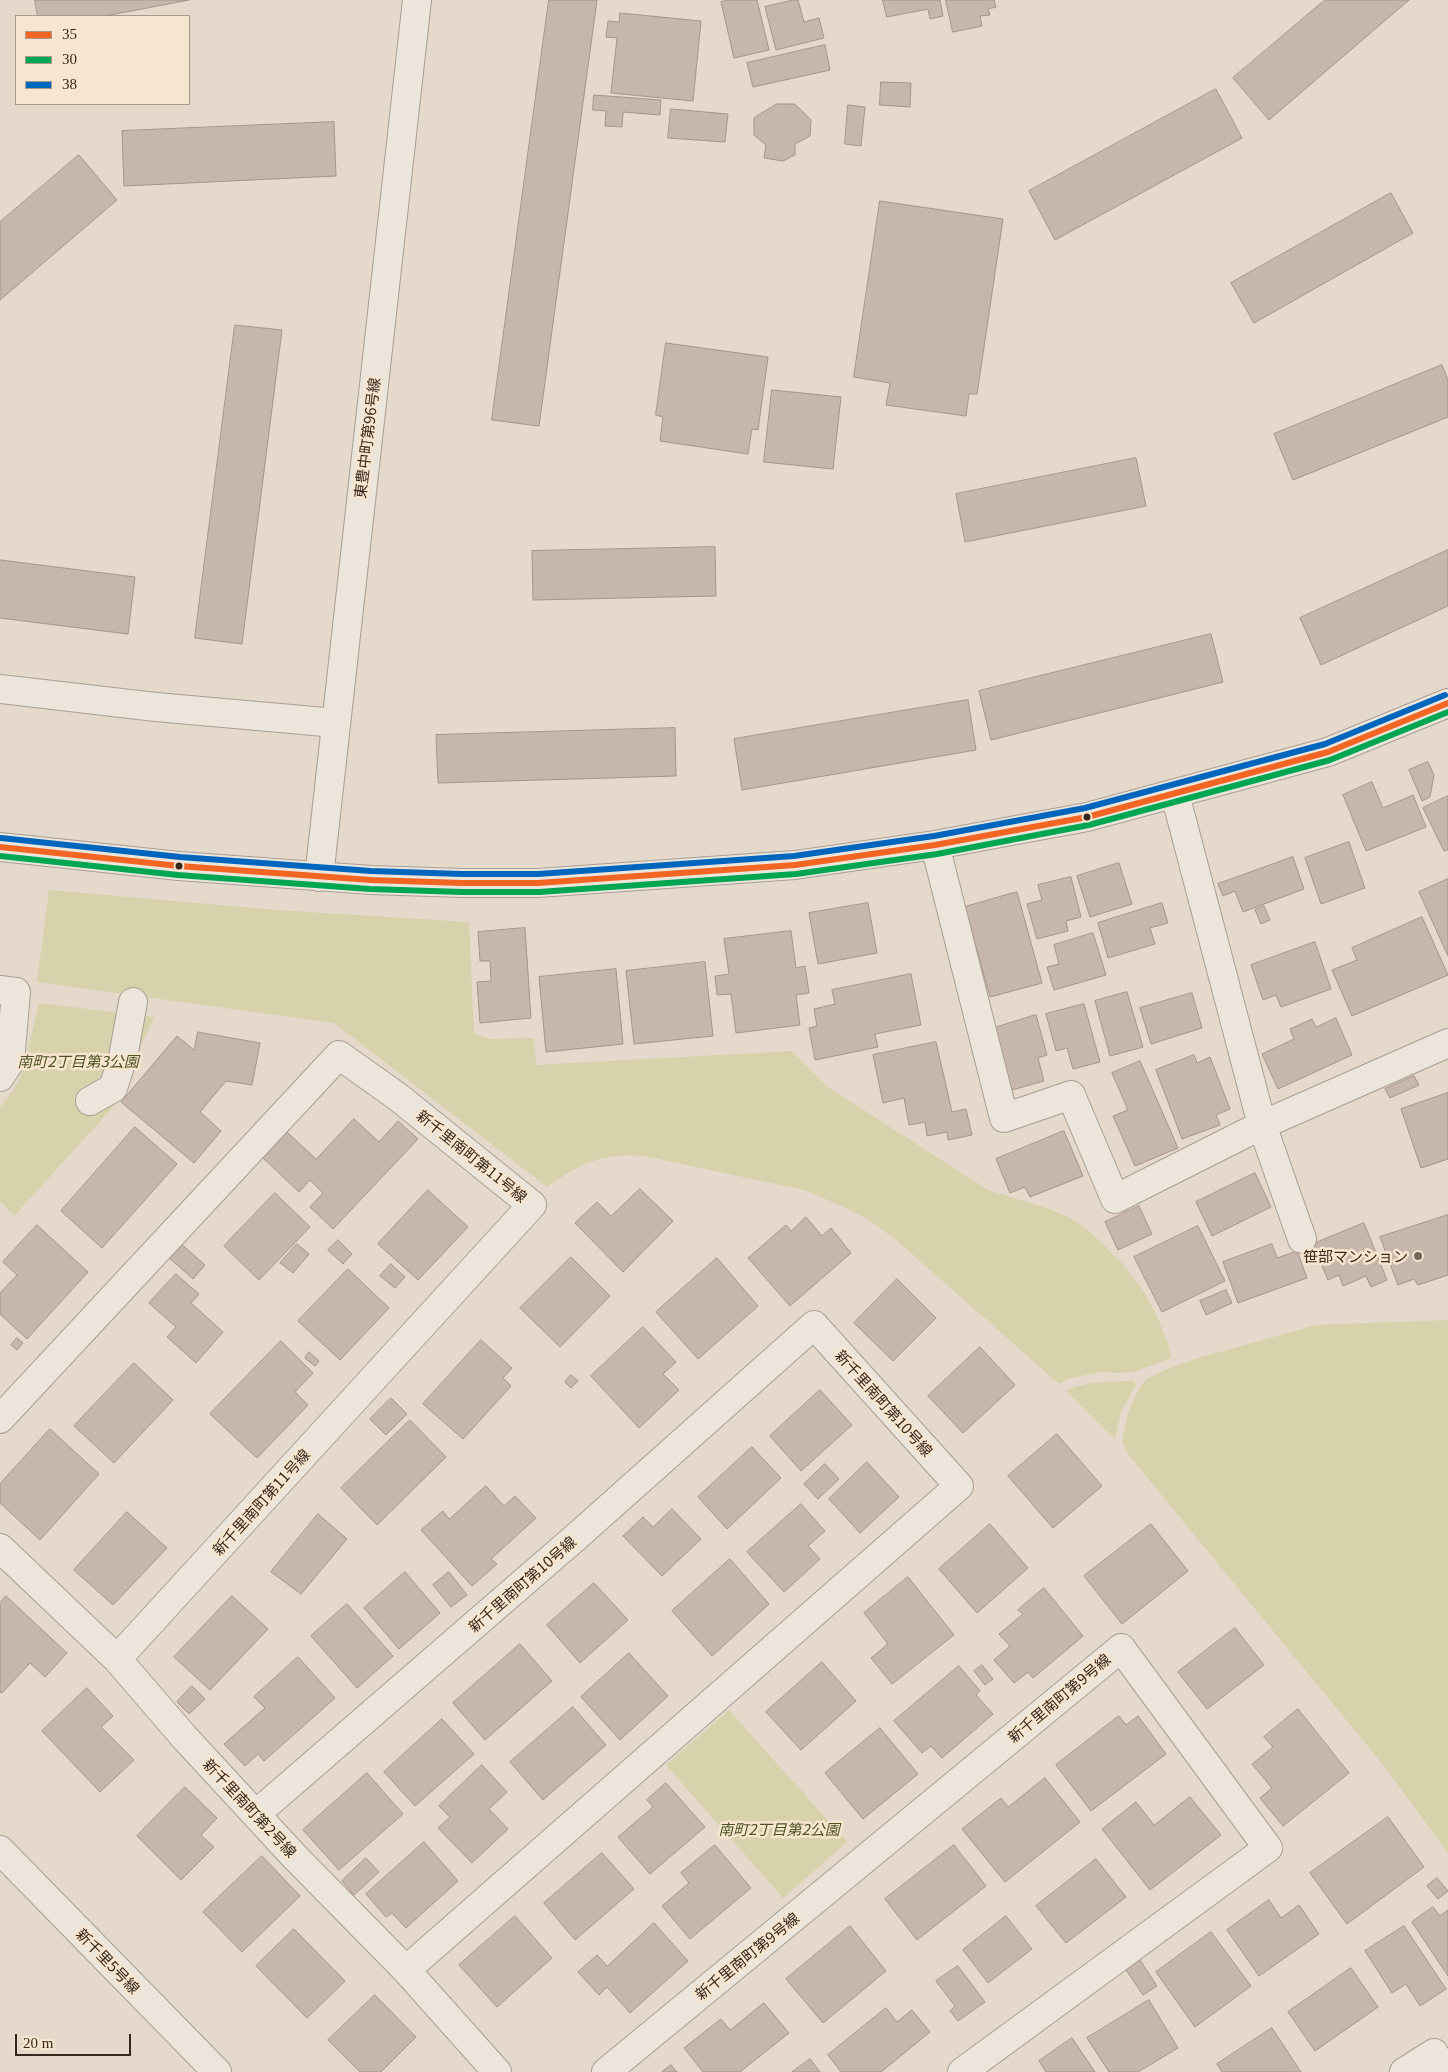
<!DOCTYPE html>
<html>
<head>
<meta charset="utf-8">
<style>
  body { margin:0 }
  #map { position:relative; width:1448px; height:2072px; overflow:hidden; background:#e4d9ca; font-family:Georgia,serif }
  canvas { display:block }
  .legend { position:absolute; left:15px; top:15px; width:175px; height:90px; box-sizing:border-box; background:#f6e6cf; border:1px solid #a99987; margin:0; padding:6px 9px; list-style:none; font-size:15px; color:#36261c }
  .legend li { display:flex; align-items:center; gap:10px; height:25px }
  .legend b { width:25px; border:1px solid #a99987 }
  .scale { position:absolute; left:15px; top:2034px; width:116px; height:22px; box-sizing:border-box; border:2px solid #36261c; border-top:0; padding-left:6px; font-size:15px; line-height:18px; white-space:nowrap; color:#36261c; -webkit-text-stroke:4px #f6e6cf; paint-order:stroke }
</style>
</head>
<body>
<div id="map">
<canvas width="1448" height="2072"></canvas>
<ul class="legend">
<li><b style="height:6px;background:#f26522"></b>35</li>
<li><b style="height:6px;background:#00a651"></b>30</li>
<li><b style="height:6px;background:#0065bd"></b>38</li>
</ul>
<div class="scale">20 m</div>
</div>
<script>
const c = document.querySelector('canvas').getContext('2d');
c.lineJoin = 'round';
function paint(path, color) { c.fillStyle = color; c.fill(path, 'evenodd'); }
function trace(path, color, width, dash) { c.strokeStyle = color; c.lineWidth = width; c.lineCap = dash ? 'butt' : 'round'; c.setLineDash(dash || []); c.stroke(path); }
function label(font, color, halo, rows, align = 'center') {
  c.font = font + ' Georgia,"Noto Sans JP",serif'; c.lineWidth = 5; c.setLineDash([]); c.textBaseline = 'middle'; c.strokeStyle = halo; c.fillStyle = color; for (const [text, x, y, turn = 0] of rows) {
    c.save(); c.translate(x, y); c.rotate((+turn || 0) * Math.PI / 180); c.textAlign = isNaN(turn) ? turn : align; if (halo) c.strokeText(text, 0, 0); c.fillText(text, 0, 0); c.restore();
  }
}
paint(new Path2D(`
  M49,890L277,910L469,922L474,1034L491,1039L534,1038L536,1065L792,1051L828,1087L988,1190L1049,1209L1070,1218L1088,1230L1121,1262L1144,1292L1156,1314L1169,1346L1171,1358L1136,1371L1121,1373L1100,1372L1068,1379L1059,1384L894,1238L867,1219L842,1206L804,1190L644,1156C603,1152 579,1164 547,1187L334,1023L37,982Z
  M39,1003L154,1017L115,1105L14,1216L0,1201V1107L13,1091L22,1074Z
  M1448,1320V1853L1384,1766L1127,1453L1122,1441L1128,1413L1135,1397L1142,1384L1147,1379L1165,1370L1195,1359L1316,1325Z
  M1133,1380L1136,1384L1121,1412L1115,1440L1066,1391C1087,1380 1110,1383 1133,1380Z
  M729,1710L847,1842L783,1898L666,1765Z`), '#d7d2ac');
const building = new Path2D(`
  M35,0H189L105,16H38Z
  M549,0H597L539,426L492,420Z
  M730,0H757L769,50L734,58L721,2Z
  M793,0H798L804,22L819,18L824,38L776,50L765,7Z
  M883,0H940L943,16L930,19L928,9L887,17Z
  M946,0H994L996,7L988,9L990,15L980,16L982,26L953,32Z
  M1325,0H1409L1269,120L1233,78Z
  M620,13L701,21L693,101L611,93L617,38L606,37L608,21L619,22Z
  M825,45L830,70L753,87L747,63Z
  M881,82L911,83L910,107L880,105Z
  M1216,89L1242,138L1055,240L1029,191Z
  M594,95L661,100L660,115L623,112L622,127L605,126L606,111L593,110Z
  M777,104H795L811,120L810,136L795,144V155L783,161L764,158L766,145L754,135V118Z
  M848,105L865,107L861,146L845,144Z
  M671,109L728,114L725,142L668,138Z
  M334,122L336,176L124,186L122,131Z
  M79,155L117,200L0,300V222Z
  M1391,193L1413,233L1254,323L1231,283Z
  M880,201L1003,219L977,394H969L966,416L886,405L890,383L854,377Z
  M235,325L282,330L242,644L195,638Z
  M666,343L768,357L758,430L752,429L748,454L660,441L663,417L656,415Z
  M1442,365L1448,380V417L1293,480L1274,434Z
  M772,390L841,397L833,469L764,462Z
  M1136,458L1146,506L965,542L956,494Z
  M715,547L716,596L533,600L532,551Z
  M1448,550V606L1321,665L1300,618Z
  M0,560L135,577L128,634L0,618Z
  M1211,634L1223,682L991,740L979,691Z
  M968,700L976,750L742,790L734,739Z
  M675,728L676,776L438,783L436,735Z
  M1428,762L1434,775L1430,797L1422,801L1409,770Z
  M1372,782L1383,808L1413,795L1426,827L1366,851L1343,795Z
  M1448,796V850L1444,851L1423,808Z
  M1349,842L1365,888L1321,904L1305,858Z
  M1293,857L1304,889L1243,912L1235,891L1223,896L1218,884Z
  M1119,863L1132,904L1090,917L1077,876Z
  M1071,877L1081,917L1066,921L1068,931L1037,939L1027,904L1042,900L1038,885Z
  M1448,879V956L1419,892Z
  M1017,892L1042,983L990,997L965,907Z
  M868,903L877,953L818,964L809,913Z
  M1162,903L1168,923L1150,928L1155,944L1108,958L1098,923Z
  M1264,906L1270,920L1261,924L1255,910Z
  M1422,917L1448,975L1352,1016L1332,970L1357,960L1352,948Z
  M525,928L531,1018L480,1023L477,982L491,981L490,961H480L478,932Z
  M791,931L796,968L805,966L809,993L796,995L800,1025L736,1033L731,994L717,995L715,976L729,974L724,939Z
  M1093,933L1106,975L1054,990L1047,967L1059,964L1054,945Z
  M1315,942L1331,989L1281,1007L1276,995L1263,1000L1251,965Z
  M705,962L713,1036L634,1044L626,971Z
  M616,969L623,1044L546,1052L539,977Z
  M911,974L921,1025L875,1034L878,1047L815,1060L809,1028L817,1026L814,1009L835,1004L832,990Z
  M1127,992L1143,1047L1110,1056L1095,1001Z
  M1192,993L1202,1028L1151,1044L1140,1008Z
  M1084,1004L1100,1062L1073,1069L1067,1048L1056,1051L1046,1014Z
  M1036,1015L1047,1055L1038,1058L1044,1081L1012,1090L994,1028Z
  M1336,1018L1352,1055L1278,1089L1262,1054L1294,1039L1290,1029L1312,1019L1316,1027Z
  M198,1032L260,1043L252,1085L226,1081L200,1112L221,1131L194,1163L121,1102L177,1036L194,1050Z
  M936,1042L952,1112L966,1109L972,1135L948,1140L947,1132L927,1136L925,1122L909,1125L904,1098L883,1103L873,1055Z
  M1194,1055L1197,1063L1210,1057L1230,1109L1216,1115L1220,1125L1182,1139L1156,1070Z
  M1140,1061L1178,1148L1135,1166L1113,1116L1128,1110L1112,1073Z
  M1414,1076L1419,1085L1390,1098L1385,1089Z
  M1448,1093V1159L1421,1168L1401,1109Z
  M354,1119L379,1142L398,1121L418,1139L333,1229L310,1207L323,1193L310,1180L299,1192L263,1158L287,1132L316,1159Z
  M135,1127L177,1164L102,1248L61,1211Z
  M1064,1131L1083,1176L1030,1197L1025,1187L1010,1193L996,1159Z
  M1255,1173L1271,1207L1212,1236L1196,1202Z
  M640,1189L673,1221L623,1272L575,1223L597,1202L611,1216Z
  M428,1190L468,1227L418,1280L378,1244Z
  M275,1193L310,1227L259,1280L224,1246Z
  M1139,1206L1152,1234L1118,1250L1105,1222Z
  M1448,1215V1275L1418,1285L1414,1279L1398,1285L1380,1237Z
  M806,1217L822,1236L831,1228L851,1253L790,1306L748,1258L786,1225L791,1231Z
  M1364,1223L1387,1280L1371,1287L1366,1276L1343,1286L1339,1275L1328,1280L1313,1244Z
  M37,1225L88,1272L27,1339L0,1314V1293L17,1275L3,1262Z
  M1198,1226L1225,1281L1162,1312L1134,1257Z
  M338,1240L352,1254L343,1264L328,1250Z
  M180,1243L205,1265L193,1279L168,1257Z
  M297,1244L309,1254L293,1273L280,1263Z
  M1272,1244L1277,1258L1297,1251L1307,1278L1238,1303L1223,1262Z
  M571,1257L610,1296L560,1347L520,1308Z
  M717,1258L758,1306L698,1359L656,1312Z
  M391,1264L405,1277L395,1288L380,1276Z
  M348,1269L389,1308L340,1360L298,1321Z
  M176,1274L199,1294L191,1303L223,1332L196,1363L167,1337L176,1327L149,1303Z
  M897,1279L936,1318L893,1361L854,1323Z
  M1226,1290L1232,1303L1206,1315L1200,1301Z
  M643,1327L676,1362L663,1374L679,1390L639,1428L591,1376Z
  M17,1338L23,1343L17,1350L11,1345Z
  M481,1340L512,1368L503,1378L511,1386L463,1439L423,1404Z
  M281,1341L313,1373L295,1392L308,1405L257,1458L210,1414Z
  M980,1347L1015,1385L963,1433L928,1396Z
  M309,1352L319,1361L315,1366L305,1358Z
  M134,1363L173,1400L114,1463L74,1426Z
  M571,1375L578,1381L571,1388L565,1382Z
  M820,1390L852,1425L801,1471L770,1436Z
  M391,1398L407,1414L386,1435L370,1419Z
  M410,1420L446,1457L377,1525L341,1488Z
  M50,1429L99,1474L40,1540L0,1503V1484Z
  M1057,1434L1102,1486L1053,1528L1008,1476Z
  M752,1447L781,1478L727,1529L698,1497Z
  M867,1462L899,1497L860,1533L829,1499Z
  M825,1464L839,1479L818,1499L804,1484Z
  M486,1486L504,1506L515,1496L536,1518L491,1559L497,1564L472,1586L421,1530L443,1511L449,1519Z
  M801,1504L825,1531L808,1546L820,1559L784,1592L747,1552Z
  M672,1509L701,1539L662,1576L623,1536L643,1517L653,1527Z
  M127,1512L167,1548L113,1605L74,1570Z
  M318,1514L347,1539L301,1594L271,1572Z
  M990,1524L1028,1568L977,1613L939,1569Z
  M1151,1524L1188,1571L1122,1624L1084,1576Z
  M730,1559L769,1604L712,1656L672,1611Z
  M405,1572L440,1613L399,1649L364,1608Z
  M449,1572L467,1595L451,1607L433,1585Z
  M908,1577L954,1635L892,1684L871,1658L888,1644L864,1613Z
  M594,1583L628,1620L580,1663L547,1625Z
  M1044,1588L1083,1636L1033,1678L1028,1672L1014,1683L994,1660L1010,1646L999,1634L1023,1614L1018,1610Z
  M6,1596L67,1653L45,1677L30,1663L2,1693L0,1692V1603Z
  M232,1596L268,1629L210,1690L174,1657Z
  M347,1604L393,1656L357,1688L311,1636Z
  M1235,1628L1264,1665L1207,1709L1178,1672Z
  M520,1644L552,1681L485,1740L453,1703Z
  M629,1653L668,1696L620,1740L581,1697Z
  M298,1657L335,1698L264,1761L258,1754L245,1766L224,1744L265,1708L254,1697Z
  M822,1662L856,1701L801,1750L766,1712Z
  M982,1665L993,1679L985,1685L974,1671Z
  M959,1666L980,1691L976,1695L993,1714L942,1758L931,1746L922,1753L894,1721Z
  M192,1686L205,1699L189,1714L177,1702Z
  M87,1688L113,1716L101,1727L134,1760L100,1792L42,1731Z
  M573,1707L606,1745L543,1800L510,1762Z
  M1298,1709L1349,1773L1283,1826L1260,1798L1272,1788L1252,1764L1273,1747L1264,1737Z
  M1119,1716L1126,1725L1138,1716L1166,1754L1091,1811L1056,1765Z
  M442,1719L474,1754L415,1806L384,1772Z
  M880,1728L918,1774L863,1819L825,1773Z
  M482,1765L507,1792L489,1809L508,1829L472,1863L438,1828L450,1817L439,1806Z
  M367,1773L403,1814L339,1870L303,1830Z
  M1045,1778L1080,1822L1005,1882L962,1829L1001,1798L1008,1807Z
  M666,1783L705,1827L650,1874L618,1837L653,1807L647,1800Z
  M185,1787L217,1818L201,1835L214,1847L181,1880L137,1836Z
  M1190,1797L1221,1835L1150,1890L1102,1829L1136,1802L1154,1825Z
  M1388,1817L1424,1867L1347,1924L1310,1873Z
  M424,1842L458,1881L406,1928L392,1913L386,1917L366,1894Z
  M715,1845L751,1888L690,1939L662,1906L689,1883L681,1873Z
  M954,1845L986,1886L917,1940L885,1899Z
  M602,1853L634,1889L575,1940L544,1903Z
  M262,1856L300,1896L242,1952L203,1912Z
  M366,1858L379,1872L354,1895L342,1881Z
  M1096,1859L1126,1897L1066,1943L1036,1906Z
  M1437,1878L1448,1891L1438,1899L1427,1886Z
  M1269,1900L1281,1918L1299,1905L1319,1934L1259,1976L1227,1930Z
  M1433,1907L1440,1916L1448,1910V1976L1412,1922Z
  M515,1916L552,1958L497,2007L459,1965Z
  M1006,1916L1032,1949L988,1983L963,1950Z
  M654,1923L688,1961L630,2013L607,1987L599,1995L578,1972L597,1955L607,1966Z
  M850,1926L886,1971L823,2023L786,1979Z
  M1404,1926L1446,1989L1420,2006L1406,1984L1392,1993L1365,1951Z
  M294,1929L345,1981L307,2018L256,1966Z
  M1211,1932L1251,1986L1195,2027L1156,1972Z
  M1138,1957L1157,1986L1143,1995L1124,1967Z
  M958,1966L985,2002L958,2021L950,2011L955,2006L936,1981Z
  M1351,1968L1378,2007L1315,2051L1288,2012Z
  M375,1995L416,2037L381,2072H360L328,2040Z
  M1149,2000L1178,2048L1138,2072H1109L1087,2038Z
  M764,2003L789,2033L740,2072H703L684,2048L721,2019L730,2030Z
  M886,2008L897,2022L912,2010L930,2032L881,2072H841L828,2055Z
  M1272,2028L1301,2072H1222L1217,2064Z
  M1072,2038L1095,2072H1046L1039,2061Z
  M810,2059L820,2072H792Z
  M671,2065L677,2072H662Z`);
paint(building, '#c7b6ab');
trace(building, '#a4948a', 1);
const minor = new Path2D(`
  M0,689L156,707L336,723
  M1175,794L1262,1125L1302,1239
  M935,845L1004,1118L1071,1095L1115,1199L1262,1125L1448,1043
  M0,990L16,992L10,1062L0,1077
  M90,1101L113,1088L123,1057L133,1002
  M0,1419L339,1055L398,1097L532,1205L117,1659
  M0,1548L117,1659L185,1738L294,1856L406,1970L497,2072
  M256,1814L576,1537L814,1325L959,1486L406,1970
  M606,2072L1121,1648L1268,1848L962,2072
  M1404,2072L1434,2053L1445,2072`);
const tertiary = new Path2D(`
  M0,847L179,866L371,880L462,883H538L795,865L935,845L1087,817L1328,752L1448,703
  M319,877L417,0
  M0,1850L217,2072`);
trace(minor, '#a89e94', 30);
trace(tertiary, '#a89e94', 30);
trace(minor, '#ebe5dc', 28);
trace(tertiary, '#ebe5dc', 28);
trace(new Path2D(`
  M0,847L179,866L371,880L462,883H538L795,865L935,845L1087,817L1328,752L1448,703`), '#f26522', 6);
trace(new Path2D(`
  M0,856L178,875L370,889L462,892H539L796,874L937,854L1089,825L1330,760L1448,712`), '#00a651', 6);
trace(new Path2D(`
  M1,838L180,857L371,871L462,874H538L794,856L934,836L1085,808L1325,744L1445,695`), '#0065bd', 6);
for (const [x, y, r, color] of [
  [1087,817,4.5,"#36261c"],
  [179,866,4.5,"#36261c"],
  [1418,1256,5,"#736559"]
]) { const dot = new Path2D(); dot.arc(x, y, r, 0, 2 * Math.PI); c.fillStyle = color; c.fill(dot); trace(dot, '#f6e6cf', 2); }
label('15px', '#36261c', '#f6e6cf', [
  ["東豊中町第96号線",367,438,-83],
  ["新千里南町第11号線",472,1156,39],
  ["新千里南町第10号線",884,1403,48],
  ["新千里南町第11号線",261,1502,-48],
  ["新千里南町第10号線",522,1584,-41],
  ["新千里南町第9号線",1059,1698,-40],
  ["新千里南町第2号線",250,1808,47],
  ["新千里南町第9号線",747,1956,-39],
  ["新千里5号線",108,1961,46]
]);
label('italic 15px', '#4c5322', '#f6e6cf', [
  ["南町2丁目第3公園",78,1061],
  ["南町2丁目第2公園",779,1829]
]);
label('15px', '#36261c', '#f6e6cf', [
  ["笹部マンション",1408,1256]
], 'right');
</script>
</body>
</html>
